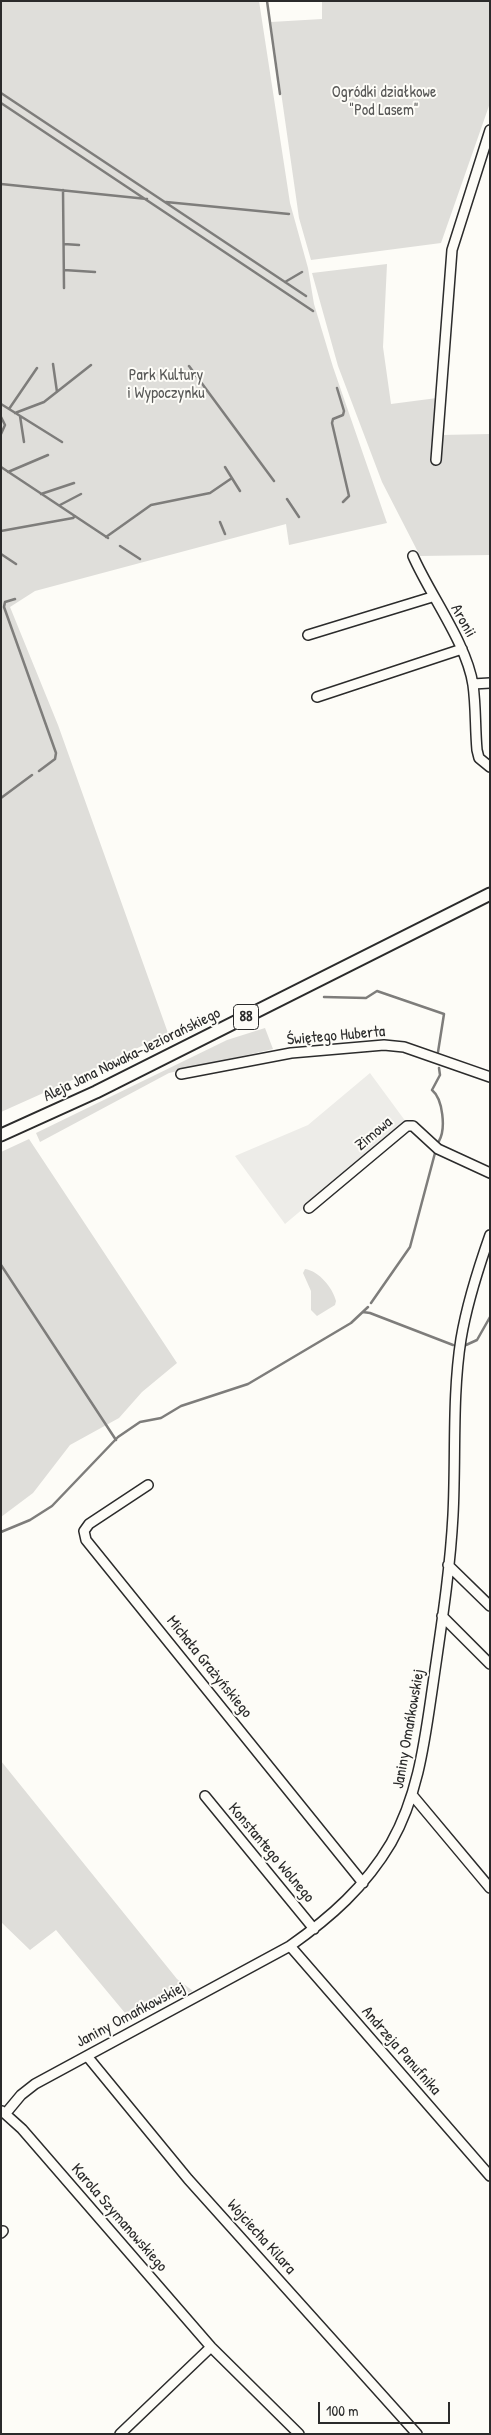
<!DOCTYPE html>
<html>
<head>
<meta charset="utf-8">
<style>
  body { margin:0 }
  #map { position:relative; width:491px; height:2435px; overflow:hidden; background:#fdfcf7; font-family:"Patrick Hand",sans-serif }
  canvas { display:block }
  .frame { position:absolute; inset:0; border:2px solid #2b2b2b; pointer-events:none }
  .scale { position:absolute; left:318px; top:2402px; width:132px; height:22px; box-sizing:border-box; border:2px solid #2b2b2b; border-top:0; padding-left:6px; font-size:15px; line-height:18px; white-space:nowrap; color:#2b2b2b; -webkit-text-stroke:4px #fdfcf7; paint-order:stroke }
</style>
</head>
<body>
<div id="map">
<canvas width="491" height="2435"></canvas>
<div class="frame"></div>
<div class="scale">100 m</div>
</div>
<script>
const c = document.querySelector('canvas').getContext('2d');
c.lineJoin = 'round';
function paint(path, color) { c.fillStyle = color; c.fill(path, 'evenodd'); }
function trace(path, color, width, dash) { c.strokeStyle = color; c.lineWidth = width; c.lineCap = dash ? 'butt' : 'round'; c.setLineDash(dash || []); c.stroke(path); }
function label(font, color, halo, rows, align = 'center') {
  c.font = font + ' "Patrick Hand",sans-serif'; c.lineWidth = 4; c.setLineDash([]); c.textBaseline = 'middle'; c.strokeStyle = halo; c.fillStyle = color; for (const [text, x, y, turn = 0] of rows) {
    c.save(); c.translate(x, y); c.rotate((+turn || 0) * Math.PI / 180); c.textAlign = isNaN(turn) ? turn : align; if (halo) c.strokeText(text, 0, 0); c.fillText(text, 0, 0); c.restore();
  }
}
paint(new Path2D(`
  M370,1073L406,1122L285,1224L235,1156L308,1125Z`), '#edece8');
paint(new Path2D(`
  M1,1H259L290,203L308,268L314,304L333,367L387,523L289,545L286,524L35,591L10,607L58,725L168,1033L79,1077L1,1112Z
  M322,1H490V103L441,243L311,260L299,218L271,22L322,19Z
  M387,264L383,347L391,404L437,398L441,435L490,434V555L420,556L382,482L338,366L312,273Z
  M265,1028L273,1049L169,1073L40,1142L36,1133L227,1040Z
  M29,1139L177,1363L142,1392L119,1418L70,1445L33,1493L1,1517V1152Z
  M305,1269C319,1271 333,1288 336,1301L335,1305L317,1316L311,1310V1291L303,1273Z
  M1,1761L177,1979L193,1991L125,2013L56,1930L30,1950L1,1922Z`), '#dfdeda');
trace(new Path2D(`
  M267,1L280,94
  M1,93L306,296
  M1,103L313,311
  M1,184L147,199
  M63,190L64,288
  M166,202L289,214
  M64,244L79,245
  M64,270L95,272
  M285,282L302,272
  M53,364L57,392
  M189,366L274,481
  M337,388L344,411L343,415L333,419L332,423L349,496L343,502
  M1,404L62,442
  M9,409L37,368
  M15,413L44,402L91,365
  M20,416L24,442
  M1,417L5,425L1,434
  M1,467L108,538
  M225,467L240,491
  M8,472L48,455
  M41,494L74,483
  M287,499L299,517
  M60,505L81,494
  M220,522L225,534
  M1,531L73,518L75,516
  M106,537L151,505L210,493L232,478
  M120,546L140,559
  M1,554L16,564
  M15,599L5,602L4,607L56,753L55,759L39,771
  M1,798L32,775
  M324,997L366,998L377,991L444,1014L438,1052
  M439,1068L440,1075L432,1090C443,1099 446,1129 439,1141
  M1,1265L116,1440
  M371,1303L410,1247L435,1153
  M363,1312L370,1313L453,1345
  M466,1345L477,1340L490,1317
  M1,1532L30,1520L52,1506L118,1437L140,1422L161,1418L181,1406L248,1384L351,1323L368,1307`), '#7e7d7b', 2.5);
const minor = new Path2D(`
  M436,460L452,250L490,130
  M413,556C430,595 467,644 473,685C476,706 475,728 477,750L479,758L490,767
  M308,635L432,597
  M473,684L490,683
  M317,697L462,649
  M181,1074L291,1053L384,1045L404,1047L490,1077
  M309,1208L407,1126H413L438,1149L490,1173
  M148,1485L89,1524L84,1531L86,1540L363,1883
  M448,1565L490,1606
  M442,1616L490,1664
  M205,1796L314,1929
  M413,1796L490,1888
  M290,1946L490,2176
  M87,2056L188,2179L417,2434
  M2,2111L22,2129L211,2347L299,2434
  M6,2113L21,2095L35,2084L290,1946C331,1917 365,1887 391,1843C419,1794 425,1738 433,1684C441,1628 450,1572 453,1515C456,1457 452,1396 461,1339C467,1303 478,1269 490,1235
  M1,2233L3,2231
  M120,2434L211,2347`);
const major = new Path2D(`
  M1,1135L96,1092L490,894`);
trace(minor, '#2b2b2b', 12);
trace(major, '#2b2b2b', 15);
trace(minor, '#fdfcf7', 9);
trace(major, '#fdfcf7', 11);
for (const [x, y, w] of [
  [246,1017,25]
]) { const box = new Path2D(); box.roundRect(x - w / 2, y - 12.5, w, 25, 4); c.fillStyle = '#fdfcf7'; c.fill(box); trace(box, '#2b2b2b', 1); }
label('bold 15px', '#2b2b2b', null, [
  ["88",246,1017]
]);
label('16px', '#585857', '#fdfcf7', [
  ["Ogródki działkowe",384,93],
  ["\"Pod Lasem\"",384,111],
  ["Park Kultury",166,376],
  ["i Wypoczynku",166,394]
]);
label('16px', '#2b2b2b', '#fdfcf7', [
  ["Aronii",463,621,61],
  ["Świętego Huberta",336,1036,-5],
  ["Aleja Jana Nowaka-Jeziorańskiego",132,1055,-26],
  ["Zimowa",374,1134,-40],
  ["Michała Grażyńskiego",209,1667,51],
  ["Janiny Omańkowskiej",409,1729,-80],
  ["Konstantego Wolnego",271,1853,50],
  ["Janiny Omańkowskiej",131,2015,-28],
  ["Andrzeja Panufnika",401,2051,49],
  ["Karola Szymanowskiego",119,2218,49],
  ["Wojciecha Kilara",261,2237,48]
]);
</script>
</body>
</html>
